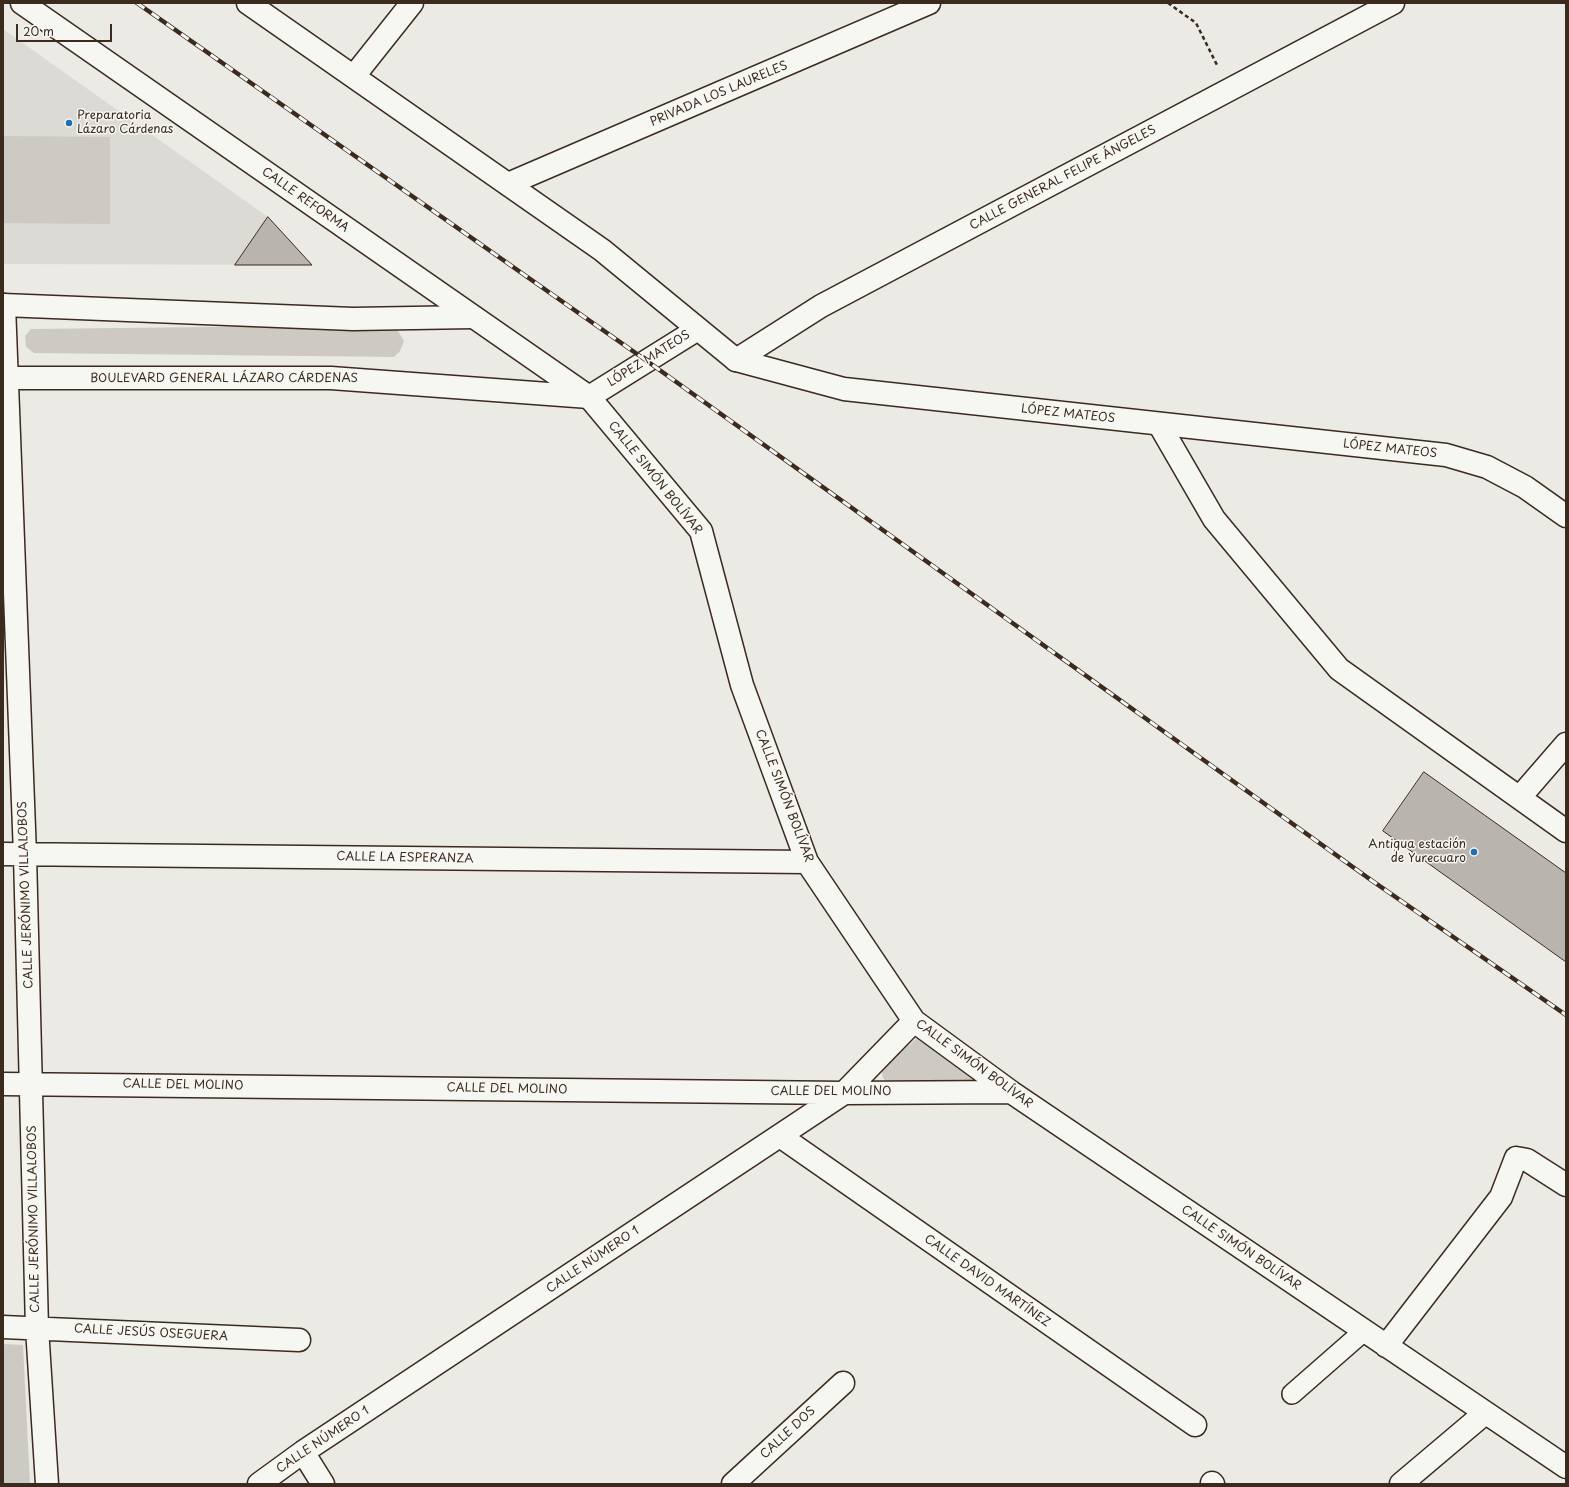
<!DOCTYPE html>
<html>
<head>
<meta charset="utf-8">
<style>
  body { margin:0 }
  #map { position:relative; width:1569px; height:1487px; overflow:hidden; background:#ebeae5; font-family:"Playpen Sans",sans-serif }
  canvas { display:block }
  .frame { position:absolute; inset:0; border:4px solid #3b2a1e; pointer-events:none }
  .scale { position:absolute; left:16px; top:24px; width:96px; height:18px; box-sizing:border-box; border:2px solid #3b2a1e; border-top:0; padding-left:5px; font-size:12px; line-height:14px; white-space:nowrap; color:#3b2a1e; -webkit-text-stroke:3px #f6f6f2; paint-order:stroke }
</style>
</head>
<body>
<div id="map">
<canvas width="1569" height="1487"></canvas>
<div class="frame"></div>
<div class="scale">20 m</div>
</div>
<script>
const c = document.querySelector('canvas').getContext('2d');
c.lineJoin = 'round';
function paint(path, color) { c.fillStyle = color; c.fill(path, 'evenodd'); }
function trace(path, color, width, dash) { c.strokeStyle = color; c.lineWidth = width; c.lineCap = dash ? 'butt' : 'round'; c.setLineDash(dash || []); c.stroke(path); }
function label(font, color, halo, rows, align = 'center') {
  c.font = font + ' "Playpen Sans",sans-serif'; c.lineWidth = 3; c.setLineDash([]); c.textBaseline = 'middle'; c.strokeStyle = halo; c.fillStyle = color; for (const [text, x, y, turn = 0] of rows) {
    c.save(); c.translate(x, y); c.rotate((+turn || 0) * Math.PI / 180); c.textAlign = isNaN(turn) ? turn : align; if (halo) c.strokeText(text, 0, 0); c.fillText(text, 0, 0); c.restore();
  }
}
paint(new Path2D(`
  M3,29L268,217L312,265L3,264Z`), '#dcdad4');
paint(new Path2D(`
  M3,136L110,137V224L3,223Z
  M387,325L398,331L404,341L400,351L394,357L34,353L26,347L25,336L31,329Z
  M920,1037L974,1078L970,1082H888C882,1079 881,1075 883,1068L916,1039Z
  M3,1344L23,1345L30,1484H3Z`), '#cdcac4');
const building = new Path2D(`
  M268,217L312,265H235Z
  M1424,772L1566,873V962L1383,831Z`);
paint(building, '#bab4ae');
trace(building, '#3b2a1e', 1);
const service = new Path2D(`
  M1292,1394L1364,1331`);
const minor = new Path2D(`
  M22,3L589,397L701,531L742,685L807,862L914,1021L1011,1092L1566,1467
  M354,76L412,3
  M508,184L929,3
  M4,305L25,855L37,1328L47,1484
  M736,360L821,306L1393,3
  M1159,424L1214,519L1339,669L1566,831
  M1520,797L1566,744
  M3,854L807,862
  M3,1084L844,1093L1011,1092
  M780,1136L1195,1425
  M3,1327L299,1340
  M1386,1346L1501,1197L1516,1158L1527,1160L1566,1185
  M303,1452L323,1484
  M1212,1483L1213,1484
  M259,1484L303,1452L844,1093L914,1021
  M733,1484L843,1383
  M1401,1484L1485,1413`);
const tertiary = new Path2D(`
  M248,3L602,250L736,360L844,389L1446,455L1487,467L1525,487L1566,516
  M3,305L353,319L473,317
  M3,378H331L589,397L698,329`);
trace(service, '#3b2a1e', 22);
trace(minor, '#3b2a1e', 25);
trace(tertiary, '#3b2a1e', 25);
trace(new Path2D(`
  M1168,3L1196,23L1217,65`), '#3b2a1e', 2.5, [4, 3]);
trace(service, '#f6f6f2', 19);
trace(minor, '#f6f6f2', 22);
trace(tertiary, '#f6f6f2', 22);
const rail = new Path2D(`
  M137,3L647,361L1371,880L1566,1015`);
trace(rail, '#3b2a1e', 4.5);
trace(rail, '#f6f6f2', 3, [9]);
for (const [x, y, r, color] of [
  [69,123,4,"#1f6fb2"],
  [1474,852,4,"#1f6fb2"]
]) { const dot = new Path2D(); dot.arc(x, y, r, 0, 2 * Math.PI); c.fillStyle = color; c.fill(dot); trace(dot, '#f6f6f2', 1.5); }
label('12px', '#3b2a1e', '#f6f6f2', [
  ["PRIVADA LOS LAURELES",719,94,-23],
  ["CALLE GENERAL FELIPE ÁNGELES",1063,178,-28],
  ["CALLE REFORMA",305,200,35],
  ["LÓPEZ MATEOS",649,359,-32],
  ["BOULEVARD GENERAL LÁZARO CÁRDENAS",224,379],
  ["LÓPEZ MATEOS",1068,414,6],
  ["LÓPEZ MATEOS",1390,449,6],
  ["CALLE SIMÓN BOLÍVAR",655,478,51],
  ["CALLE SIMÓN BOLÍVAR",784,796,69],
  ["CALLE LA ESPERANZA",405,858,1],
  ["CALLE JERÓNIMO VILLALOBOS",26,895,-92],
  ["CALLE SIMÓN BOLÍVAR",974,1064,36],
  ["CALLE DEL MOLINO",183,1085,1],
  ["CALLE DEL MOLINO",507,1089,1],
  ["CALLE DEL MOLINO",831,1092],
  ["CALLE JERÓNIMO VILLALOBOS",34,1219,-91],
  ["CALLE SIMÓN BOLÍVAR",1241,1248,34],
  ["CALLE NÚMERO 1",593,1260,-34],
  ["CALLE DAVID MARTÍNEZ",987,1281,35],
  ["CALLE JESÚS OSEGUERA",151,1333,3],
  ["CALLE DOS",788,1433,-43],
  ["CALLE NÚMERO 1",323,1440,-34]
]);
label('12px', '#3b2a1e', '#f6f6f2', [
  ["Preparatoria",77,116],
  ["Lázaro Cárdenas",77,130],
  ["Antigua estación",1466,845,"right"],
  ["de Yurecuaro",1466,859,"right"]
], 'left');
</script>
</body>
</html>
